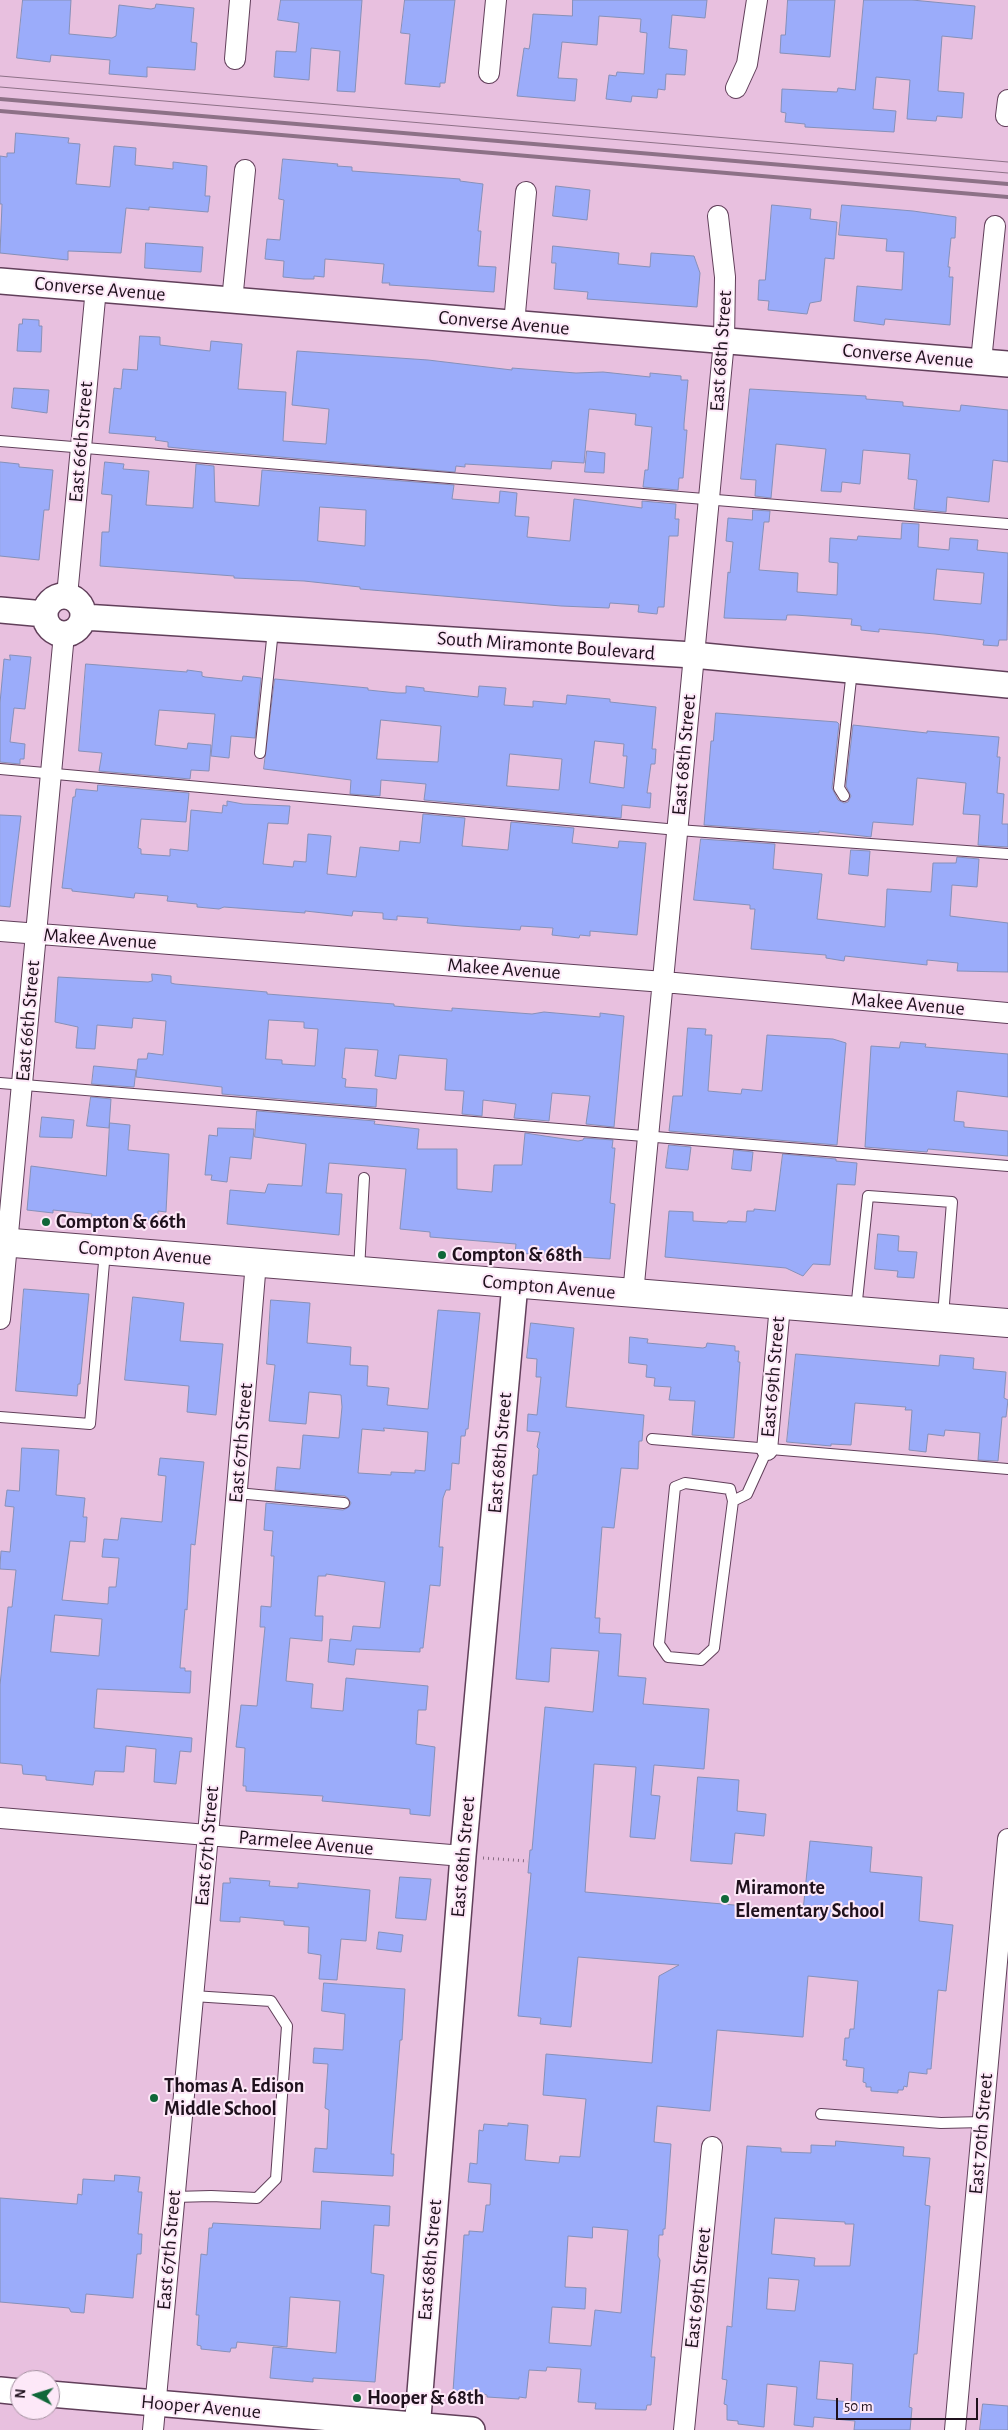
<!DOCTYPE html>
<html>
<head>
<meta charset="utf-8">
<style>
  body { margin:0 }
  #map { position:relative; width:1008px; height:2430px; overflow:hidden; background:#e8c0df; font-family:"Alegreya Sans",sans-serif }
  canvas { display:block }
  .north { position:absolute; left:10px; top:2370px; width:50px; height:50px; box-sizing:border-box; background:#fde8f8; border:1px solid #a492a0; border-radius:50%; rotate:275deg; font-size:14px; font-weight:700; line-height:20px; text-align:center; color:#1f111d }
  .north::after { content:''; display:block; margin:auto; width:18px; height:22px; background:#106739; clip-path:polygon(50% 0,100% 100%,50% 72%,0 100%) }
  .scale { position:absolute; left:836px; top:2398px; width:142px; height:22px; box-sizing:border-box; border:2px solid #1f111d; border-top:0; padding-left:6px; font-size:15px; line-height:18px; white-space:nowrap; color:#1f111d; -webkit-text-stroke:4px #fde8f8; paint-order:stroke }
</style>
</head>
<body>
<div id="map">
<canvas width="1008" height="2430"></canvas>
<div class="north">N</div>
<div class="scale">50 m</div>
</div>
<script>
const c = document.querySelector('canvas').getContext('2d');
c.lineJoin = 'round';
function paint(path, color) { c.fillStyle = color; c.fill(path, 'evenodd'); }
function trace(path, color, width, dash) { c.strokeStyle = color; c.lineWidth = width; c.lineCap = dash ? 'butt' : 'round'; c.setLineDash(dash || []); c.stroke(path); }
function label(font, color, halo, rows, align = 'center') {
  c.font = font + ' "Alegreya Sans",sans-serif'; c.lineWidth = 4; c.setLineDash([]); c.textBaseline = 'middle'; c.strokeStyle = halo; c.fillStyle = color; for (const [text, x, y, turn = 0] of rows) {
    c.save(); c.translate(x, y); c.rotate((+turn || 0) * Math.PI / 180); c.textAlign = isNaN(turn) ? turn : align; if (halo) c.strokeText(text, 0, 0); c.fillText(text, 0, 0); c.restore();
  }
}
const building = new Path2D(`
  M23,0H71L69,34L112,38L116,36L119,5L151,9L155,8L156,4L194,8L191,42L197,43L195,70L147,67V77L109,74L110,60L51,55L50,62L17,58Z
  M281,0H362L355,92L337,91L340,51L311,48L309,80L274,77L276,51L296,52L299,23L278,20Z
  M405,0H455L445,83H440V87L405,84L410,34L401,33Z
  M573,0H707L705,18L672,15L669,48L687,50L685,75L666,74L665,90L658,89L657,98L632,96L631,102L606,99L609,75L616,76L617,72L644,74L647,33L640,32L641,19L599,16L597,45L562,42L558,78L577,79L575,101L517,96L524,48L529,49L530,44L533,14L572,16Z
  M788,0H835L830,57L780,53L781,35H785Z
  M864,0H912L975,6L972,39L942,36L938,91L964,93L962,118L937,116L936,121L907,119L910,80L876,77L873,109L896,111L894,132L805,127V124L785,122L786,113L781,112L782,89L837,92L838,88L855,90Z
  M16,133L69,138L68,143L80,144L76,184L110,187L114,146L136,148L135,165L173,169V162L207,166L205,196H210L208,212L149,207V210L126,208L121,253L68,251V260L0,253L2,204H0V156L7,157V153H14Z
  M283,159L338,164L337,166L352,167V171L460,179V181L483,184L478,231H481L478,266L496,267L494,292L389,285L390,283H382L384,264L325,259L324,277L314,276V279H304L283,277L284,261L265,259L267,239L280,240L284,200L279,199Z
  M556,186L590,190L587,220L553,216Z
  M772,205L811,209L810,219L837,222L834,259L825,258L821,301L810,303L807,314L768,310L769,301L758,300L759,280H765Z
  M842,205L913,211L956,217L955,238H951L948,267H950L949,277H953L950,325L885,319L884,325L854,321L857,286L902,290L904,252L886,251L887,239L839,235Z
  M146,243L203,247L201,272L145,268Z
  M553,246L619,253L618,264L650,267L651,253L694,256L700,273L697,307L587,299L588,292L554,289L556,263H552Z
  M23,319L39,320V326H42L41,352L17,351L19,324H22Z
  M140,336L160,337V345L210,351L211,341L242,344L238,389L286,392L283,441L326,444L329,409L292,405L297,351L428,360L512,370V368L576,373L603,372L650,377V373L681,376V380H688L684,424V430H687L683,478H679L678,490L643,487L645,470H648L652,427L635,425L636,414L589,409L584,463L552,461L551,469L465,464V467L456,466L455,472L198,450L168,447V442L155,440L156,437L109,433L114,388L121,389L123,369L137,370Z
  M14,388L49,390L47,413L12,408Z
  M750,389L866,396V399L903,402V406L958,411H960L961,405L1008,410V462L993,460L989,502L947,497L946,512L914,509L917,480L908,479L910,454L863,450L860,484L842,482L841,492L821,491L826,449L776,444L771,498L755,496L756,480L741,479Z
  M587,451L605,453L604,473L585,472Z
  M0,462L19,464V467L53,470L49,510H44L39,560L0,556Z
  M105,462L124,464L123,469L149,471L146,505L193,508L196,464L214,466L215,502L259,506L262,470L454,485L452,499L499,503L500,491L517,493L515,516L529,517L527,537L570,541L574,499L642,508V501L676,504L675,519H679L678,536H669L664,607H658L657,614L638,612L639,605L610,603L609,608L561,606L360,589V587L304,581L234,578V576L100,566L102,532H109L112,495L102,494ZM320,507L366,510L365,546L318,541Z
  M753,510L770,511L769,522H764L759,570L798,573L797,592L837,595L838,563L829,562L830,538L857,540L858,536L901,539L902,523L919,524L918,547L949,550L950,538L978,540L977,550L1008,553L1007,640H999L998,646L983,645L984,640L935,634L879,629V632L861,630V626L851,625L852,619L795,615H787L786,620L724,618L728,572L730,573L733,542L726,541L728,518L752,520ZM937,569L984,573L981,604L934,600Z
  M10,655L31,657L25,709L14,708L10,742L25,744L24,759H20V764L0,762V703L4,659L10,660Z
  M86,664L187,672V670L202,672V676L205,677L242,681L243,676L261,678L255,738L231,736L229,758L211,756L215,714L159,710L155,745L187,749L188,743L211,745L209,771L191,770L190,779L99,771L102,753L79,751Z
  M275,679L368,688V690L397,693H406V686L424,688V691L478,697L479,686L506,688L504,705L533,707V701L566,704L567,695L610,699V702L656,707L652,749H656L655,764H651L647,793H651L650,808L622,805L621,818L424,800L426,784L381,780L380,796L350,794L351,780L264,769ZM381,720L441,726L438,762L377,759ZM595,741L624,744L623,756H627L624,788L590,783ZM510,754L562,759L559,790L507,786Z
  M716,713L837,722L839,724L832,788L838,800L844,803L848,802L851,796L846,786L853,725L927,733V731L999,737L997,757H1000L997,793L1004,794L1002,824H1008V847L978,845L980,815L963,814L966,783L917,778L913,825L873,822L871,837L819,831V833L704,825L711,741H713Z
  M98,785L189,793L186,822L141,819L138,848L141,849V854L170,856V849L188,851L191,810L222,813L223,805L227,806V801L243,804L290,806L288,824L268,823L263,864L293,867L294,861L306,862L308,834L331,836L327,874L356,877L360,847L399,851L400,841L420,843L423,814L465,818L462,846L508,850L511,822L574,828L572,843L618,848L619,841L646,843L637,935L590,931V936L580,935L579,938L552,935L553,928L521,926L520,930L461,926L427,923L428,918L397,916V920L383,919V913L353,911L352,916L305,911V913L224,907L219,909L197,907V904L167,901L168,896L135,893L134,898L72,891V889L62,888L73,797H75L76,789L97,791Z
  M0,815L21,816L10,907L0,906Z
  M701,839L775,844L773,869L822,874L817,919L885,927L887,889L931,892L933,863H956L957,857L979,859L977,887L952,885L950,916L1008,923V972L957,971L958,963L927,960V965L845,956L844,961L826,958V955L751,949L755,909H750V905L694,900Z
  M851,850L870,851L868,876L849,874Z
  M152,974L171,976V983L175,984L267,992V994L394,1004V1006L452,1011V1008L532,1014L544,1012L600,1017V1013L624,1016L614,1127L586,1124L590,1096L552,1093L549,1121L514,1118L516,1104L483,1100L482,1116L462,1114L464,1091L445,1090L447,1059L399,1055L396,1079L375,1076L378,1050L345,1048L342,1078L346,1079L345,1087L377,1089L376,1107L222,1094V1087L136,1077L138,1059H147L148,1053L163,1055L166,1021L133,1018L132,1028L97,1025L95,1049L76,1048L78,1027L55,1022L58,977L148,982L152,981ZM269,1020L304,1022V1028L318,1029L315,1066L282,1064V1060L266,1059Z
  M688,1028L706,1029L705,1035H712L708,1091L741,1094L742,1089L762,1091L767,1035L833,1039L846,1043L837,1145L669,1131L673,1096H682Z
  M901,1042L926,1044L925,1047L1008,1054V1097L957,1091L954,1121L964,1122V1127L1008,1131V1156L928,1149L927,1152L865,1147L871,1046L899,1048Z
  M94,1066L136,1070L134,1087L92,1084Z
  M91,1097L111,1099L109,1128L87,1126Z
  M257,1111L375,1121L374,1124L419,1129L417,1149H457V1189L492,1192L494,1165H522L525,1133L578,1141L583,1140L584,1138L613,1140L612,1148H615L610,1203L615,1204L610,1259L515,1253L516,1244L430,1237V1232L400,1229L406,1169L329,1163L326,1193L342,1194L339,1235L227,1224L230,1190L265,1193L268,1184L302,1186L306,1144L255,1137Z
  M42,1117L74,1120L72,1138L40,1137Z
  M110,1123L130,1125L128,1150L169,1154L166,1212L158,1211V1221L122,1218V1224L91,1219L92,1214L53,1210V1213L27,1210L31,1166L106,1176Z
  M218,1128L254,1129L251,1159L230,1157L227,1182L211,1180L212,1175H205L209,1135L217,1136Z
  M669,1145L691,1147L688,1170L666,1168Z
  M734,1150L753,1152L751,1171L732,1169Z
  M783,1154L836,1159V1161L857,1163L855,1185L837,1184L830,1265L813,1264L803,1276L786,1268L665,1257L669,1211L693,1212V1221L727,1223L728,1221L746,1222L747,1211H754V1209L775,1211Z
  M878,1234L899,1236L898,1251L917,1252L914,1278L897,1277L898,1271L875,1269Z
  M24,1289L89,1294L80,1384H78L77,1396L16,1391Z
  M133,1297L184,1303L180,1341L223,1344L216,1415L187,1412L189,1386L125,1380Z
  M271,1300L310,1303L307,1343L351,1347L350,1365L368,1366L367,1386L389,1388L387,1405L428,1409L438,1310L480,1313L468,1429H466L465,1436H461L459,1464L452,1463L450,1490H446L443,1498L439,1547H443L440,1586L430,1585L423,1648H420V1652L356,1649L354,1665L328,1662L330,1639L351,1641L353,1626L380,1628L385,1582L326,1574V1576H318L315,1616H323L322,1641L290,1638L286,1681L313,1684L311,1708L343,1711L346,1678L428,1686L426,1710H418L416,1744L435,1747L430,1816L410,1814V1809L322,1801L323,1796L246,1791V1786H243L245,1748L236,1747L241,1705L257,1706L265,1627H260L261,1606L271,1607L274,1556H271L273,1531L264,1530L266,1503L343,1510L349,1507L351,1503L348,1498L345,1496L275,1490L277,1467L300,1469L303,1435L339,1438L342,1407L341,1395L309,1392L306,1424L269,1421L275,1365L267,1364ZM384,1428L428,1432L425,1471L415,1470V1473L391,1472V1475L358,1473L362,1429L384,1431Z
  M531,1323L574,1328L566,1407L644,1415L642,1441H639L638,1469L621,1468L614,1528L602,1527L595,1618H600L599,1633L621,1634L618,1676L646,1678L643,1704L709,1709L704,1769L654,1765L651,1795L660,1796L655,1839L630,1837L636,1767L594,1764L585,1892L803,1911L810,1841L872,1847L870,1872L922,1877L919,1921L953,1925L946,1991L938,1990L931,2069H927V2074L909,2072L907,2087L904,2086L903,2090H898V2093L871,2091V2087H866V2083L863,2082L864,2068L846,2066L847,2060H843L845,2038H849L850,2029H854L858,1981L808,1976L803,2037L717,2030L710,2111L657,2106L654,2142L671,2144L665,2229H663V2235H659L658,2256L660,2260L651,2357H655L651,2405H647L646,2410L595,2409L596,2403L578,2402L581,2369L547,2367L546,2371L529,2370L526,2398L519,2397V2399L487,2397V2395L480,2393L453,2391L464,2235H469V2231L483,2232L486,2205H490L491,2184L468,2182L470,2163L477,2164L479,2130L483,2131L484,2124L508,2126V2123L528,2125L525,2160L559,2163L560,2156L580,2157L586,2099L543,2095L546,2054L652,2063L659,1976L679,1965L578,1957L571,2027L540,2024L541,2018L518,2016L531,1873H528L530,1850H532L545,1707L593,1712L599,1651L551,1648L549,1682L516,1679L533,1475H537L539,1449L537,1447L540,1432L527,1431L528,1414L537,1415L541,1377H536L537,1359L527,1358ZM593,2227L628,2230L621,2313L595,2310L591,2346L549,2343L552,2307L585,2309L586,2288L565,2287L568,2236L592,2238Z
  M630,1337L648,1339L647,1343L703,1348L706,1347L707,1343L735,1346V1351H739L738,1362H740L734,1438L692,1435L695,1401L669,1400L671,1387L654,1386L655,1378L646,1377L647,1365L629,1363Z
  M796,1354L939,1366L940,1355L974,1358L973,1369L1006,1372L1004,1398L1008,1400L1006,1417H1002L998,1461L978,1460L980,1433L945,1430L944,1436L928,1434L926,1452L909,1450L912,1410H905L906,1407L855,1403L851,1445L831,1444V1446L787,1442Z
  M22,1448L59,1450L56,1495L85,1498L83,1517H87L85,1542L70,1541L62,1600L108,1604L109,1587H116L119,1558L102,1557L104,1539L118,1540L121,1518L162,1522L166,1476L158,1475L160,1458L204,1462L195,1545L191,1544L187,1610L185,1609L180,1668H185V1671H191L190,1693L97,1689L94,1728L192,1738L191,1752L180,1751L176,1784L154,1782L156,1749L126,1746L124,1772L95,1771L93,1785L46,1780V1776L23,1774L22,1765L0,1763V1685L8,1607H12L16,1570L0,1569V1565L1,1551L10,1552L14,1507L5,1506L7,1490L19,1491ZM55,1615L102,1619L99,1656L51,1652Z
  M698,1777L739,1780L737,1811L766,1814L764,1836L735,1833L732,1864L691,1861Z
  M400,1877L431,1879L426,1920L396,1918Z
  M230,1878L270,1881L269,1886L298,1888V1883L370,1890L366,1941L341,1939L337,1980L319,1979L321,1955L308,1953L309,1927L284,1925V1921L240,1917V1922L220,1921L223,1883H230Z
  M379,1932L403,1935L401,1952L377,1949Z
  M324,1983L405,1989L402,2040H400L391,2154H394L393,2176L313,2172L315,2148L327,2149L329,2110L325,2108L328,2064L313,2063L314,2048L343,2050L345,2014L322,2011Z
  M836,2141L904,2147L903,2156L930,2158L925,2205L930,2206L917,2354H914L909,2407L912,2408L910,2430H854L855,2421L814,2417L813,2427L794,2425L797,2387L767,2384L764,2427L738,2424V2421L727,2420V2405L724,2404L727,2380L722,2379L727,2326L732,2327V2323L747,2146L781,2148V2152L811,2153V2145L835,2146ZM775,2218L845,2222V2224H854L850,2266H814L815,2258L772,2254ZM769,2278L799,2280L795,2311L767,2309ZM820,2361L853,2364L851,2402L817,2399Z
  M115,2175L140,2177L138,2192H142L138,2234H142L141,2254H137L133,2298L86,2294L84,2313L71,2312L69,2308L0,2302V2198L77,2204L78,2194L82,2195L83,2179L114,2181Z
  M322,2201L390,2206L389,2226L374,2225L371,2273L384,2275L375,2382L313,2378V2382L270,2378L273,2347L336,2353L340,2301L290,2297L287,2347L237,2342L236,2348H231L230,2352L201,2349V2346L197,2345L199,2315H196L201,2254L207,2255L209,2228H212L213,2223L320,2229Z
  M983,2404L1008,2406V2430H980Z`);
paint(building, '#9bacfa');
trace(building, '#8690b8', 1);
const service = new Path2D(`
  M0,441L1008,524
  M260,753L273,630
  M0,769L678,830L1008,854
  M844,796L839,788L852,670
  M0,1083L1008,1166
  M359,1270L364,1178
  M856,1310L868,1196L952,1202L943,1316
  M0,1417L90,1424L105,1251
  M652,1439L1008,1469
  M685,1483L730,1489L733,1501L714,1648L701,1660L668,1657L659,1644L675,1487Z
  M237,1493L344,1503
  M733,1501L747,1494L767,1450
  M821,2114L941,2123L983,2122
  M174,2197L211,2196L257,2198L276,2179L287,2026L271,2001L193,1996`);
const minor = new Path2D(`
  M235,59L240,0
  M489,73L496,0
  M736,88L747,64L757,0
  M1006,116L1008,100
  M232,301L245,170
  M514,324L526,192
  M981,361L995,226
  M67,596L96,288
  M0,931L664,982L1008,1013
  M633,1294L724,341L725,277L718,216
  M0,1319L64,634
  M767,1450L780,1305
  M0,1818L463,1856
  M153,2430L208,1835L256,1262
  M684,2430L712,2147
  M955,2430L1008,1839`);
const tertiary = new Path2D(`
  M0,281L1008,364
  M45 615a19 19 0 1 1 38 0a19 19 0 1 1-38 0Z
  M0,610L45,614
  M83,617L693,655L1008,685
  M0,2390L20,2392
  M50,2394L472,2430
  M417,2430L463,1856L515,1284`);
const secondary = new Path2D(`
  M0,1242L1008,1323`);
trace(service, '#613f5a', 12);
trace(minor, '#613f5a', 22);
trace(tertiary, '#613f5a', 28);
trace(secondary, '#613f5a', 30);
trace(new Path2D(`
  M483,1858L528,1861`), '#866b81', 3, [1, 4]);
trace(service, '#fff', 10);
trace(minor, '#fff', 20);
trace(tertiary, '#fff', 25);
trace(secondary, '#fff', 28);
trace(new Path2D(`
  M0,76L1008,162
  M0,87L1008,173`), '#8d7187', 1);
trace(new Path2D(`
  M0,99L1008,184
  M0,111L1008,197`), '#8d7187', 4);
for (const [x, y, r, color] of [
  [46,1222,5,"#106739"],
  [442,1255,5,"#106739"],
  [725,1899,5,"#106739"],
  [154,2098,5,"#106739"],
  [357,2398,5,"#106739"]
]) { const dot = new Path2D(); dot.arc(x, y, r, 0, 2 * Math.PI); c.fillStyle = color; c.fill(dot); trace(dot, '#fde8f8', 2); }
label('20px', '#1f111d', '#fde8f8', [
  ["Converse Avenue",100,289,5],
  ["Converse Avenue",504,323,5],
  ["East 68th Street",721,351,-86],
  ["Converse Avenue",908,356,5],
  ["East 66th Street",81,442,-85],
  ["South Miramonte Boulevard",546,646,4],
  ["East 68th Street",684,755,-85],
  ["Makee Avenue",100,939,4],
  ["Makee Avenue",504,969,4],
  ["Makee Avenue",908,1004,5],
  ["East 66th Street",28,1021,-85],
  ["Compton Avenue",145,1253,5],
  ["Compton Avenue",549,1287,5],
  ["East 69th Street",773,1377,-85],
  ["East 67th Street",241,1443,-85],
  ["East 68th Street",500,1453,-85],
  ["Parmelee Avenue",306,1843,5],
  ["East 67th Street",207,1846,-85],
  ["East 68th Street",463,1857,-85],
  ["East 70th Street",981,2134,-85],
  ["East 67th Street",169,2250,-85],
  ["East 68th Street",430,2260,-85],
  ["East 69th Street",698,2288,-84],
  ["Hooper Avenue",201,2407,5]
]);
label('bold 20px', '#1f111d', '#fde8f8', [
  ["Compton & 66th",56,1222],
  ["Compton & 68th",452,1255],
  ["Miramonte",735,1888],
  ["Elementary School",735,1911],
  ["Thomas A. Edison",164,2086],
  ["Middle School",164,2109],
  ["Hooper & 68th",367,2398]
], 'left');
</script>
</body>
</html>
